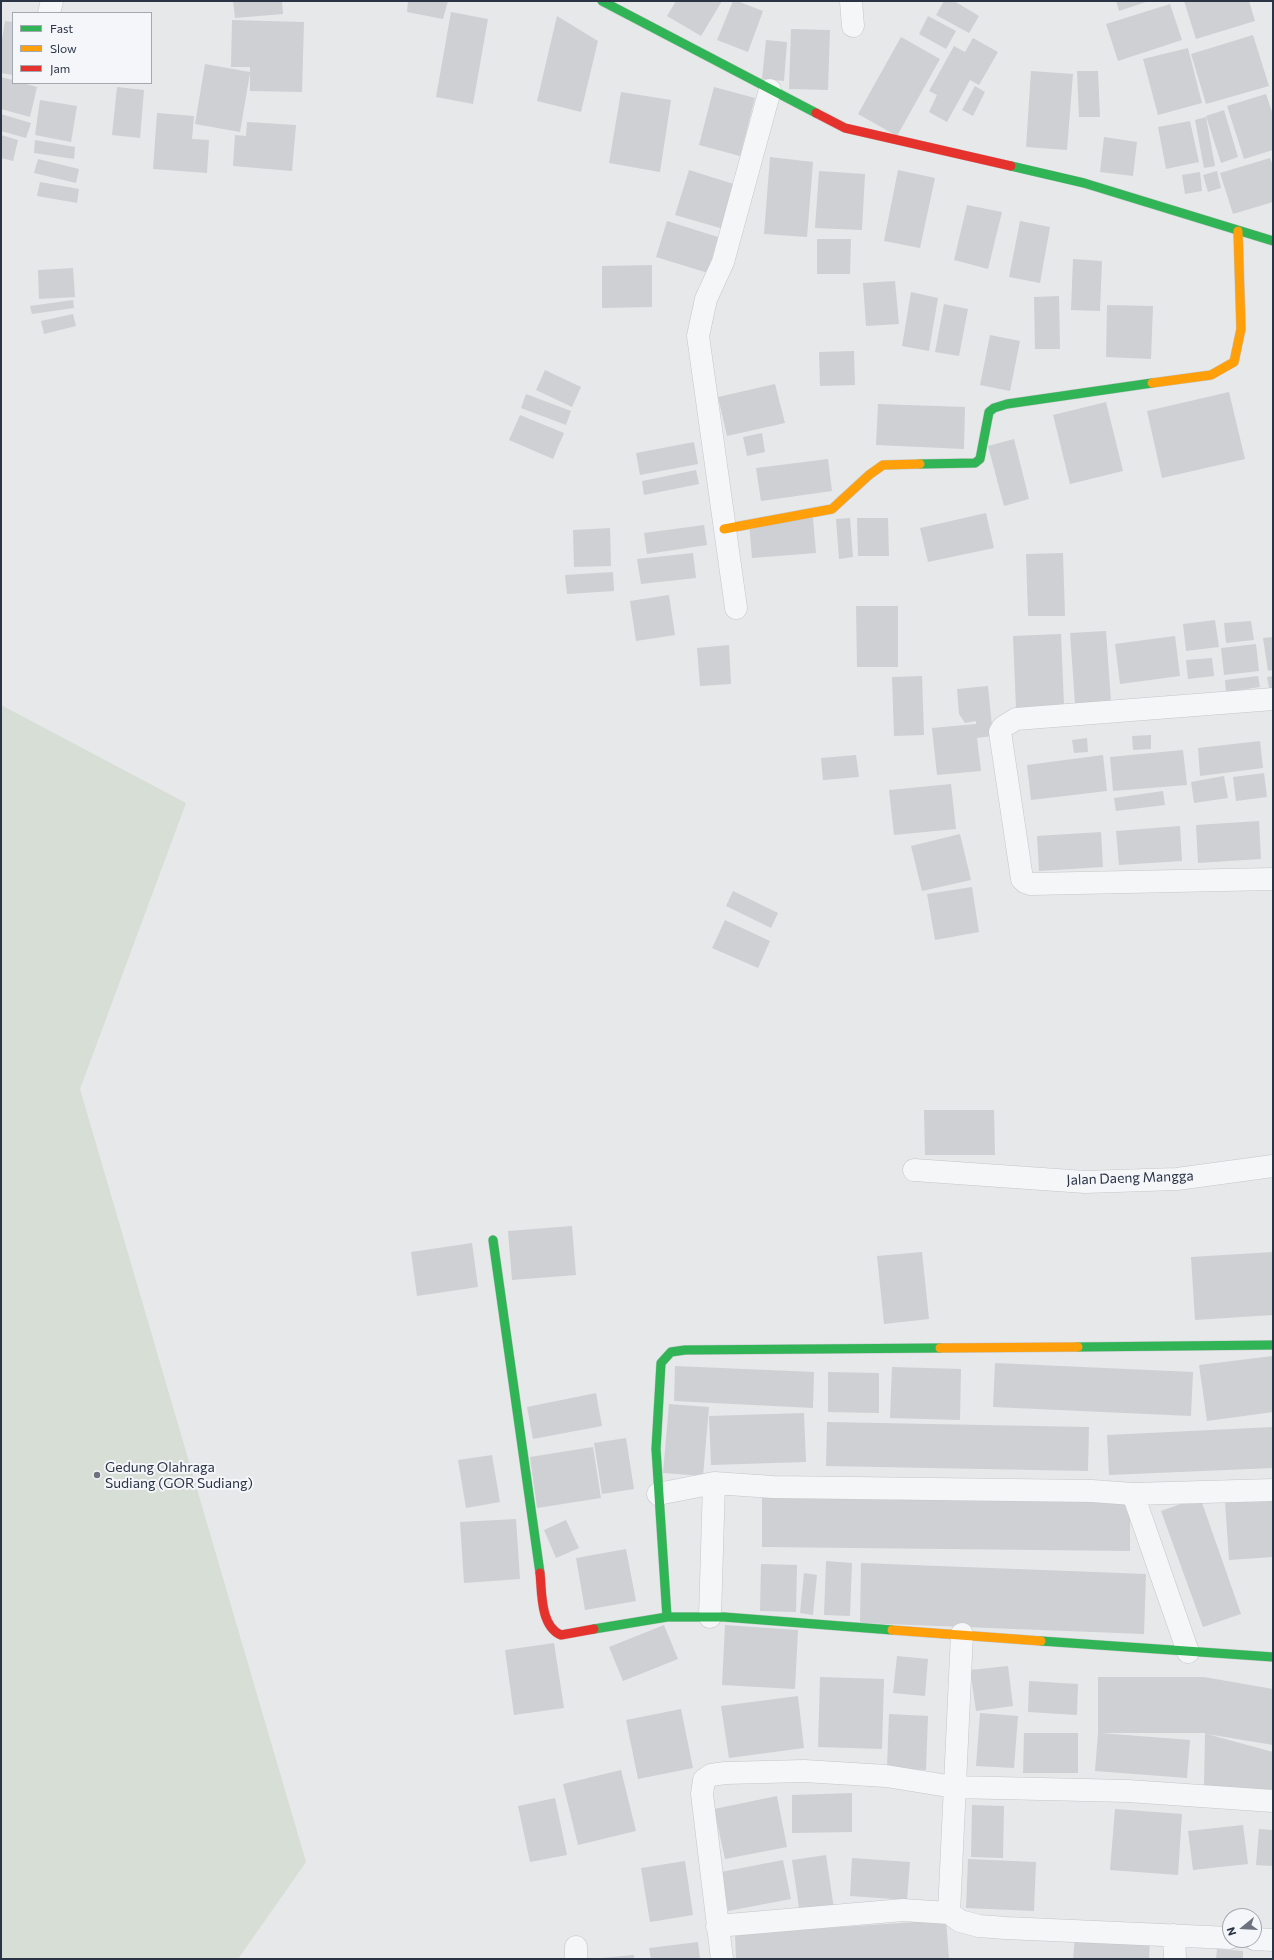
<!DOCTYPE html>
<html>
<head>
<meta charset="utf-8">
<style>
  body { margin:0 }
  #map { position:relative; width:1274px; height:1960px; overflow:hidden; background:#e6e8ea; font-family:Commissioner,sans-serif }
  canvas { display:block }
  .frame { position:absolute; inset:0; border:2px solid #2b3445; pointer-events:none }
  .legend { position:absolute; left:12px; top:12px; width:140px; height:72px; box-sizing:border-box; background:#f4f6f9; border:1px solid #a4a8b1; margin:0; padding:5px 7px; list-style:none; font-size:12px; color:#2b3445 }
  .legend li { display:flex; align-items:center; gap:8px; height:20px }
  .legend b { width:20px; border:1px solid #a4a8b1 }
  .north { position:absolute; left:1222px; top:1908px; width:40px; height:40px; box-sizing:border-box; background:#f4f6f9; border:1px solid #a4a8b1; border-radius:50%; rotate:252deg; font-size:11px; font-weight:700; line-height:16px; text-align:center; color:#2b3445 }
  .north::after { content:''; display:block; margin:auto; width:14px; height:18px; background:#6c737f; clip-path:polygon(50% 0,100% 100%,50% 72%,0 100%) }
</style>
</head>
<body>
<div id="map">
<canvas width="1274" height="1960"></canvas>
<div class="frame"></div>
<ul class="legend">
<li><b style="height:5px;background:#30b455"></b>Fast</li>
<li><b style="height:5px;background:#ff9f0a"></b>Slow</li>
<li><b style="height:5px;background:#e5322d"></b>Jam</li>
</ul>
<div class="north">N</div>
</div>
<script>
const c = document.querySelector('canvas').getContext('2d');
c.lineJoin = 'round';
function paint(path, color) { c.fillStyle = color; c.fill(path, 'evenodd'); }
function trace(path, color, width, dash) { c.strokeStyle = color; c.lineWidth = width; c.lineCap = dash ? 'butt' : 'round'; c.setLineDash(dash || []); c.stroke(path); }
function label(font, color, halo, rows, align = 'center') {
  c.font = font + ' Commissioner,sans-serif'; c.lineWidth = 4; c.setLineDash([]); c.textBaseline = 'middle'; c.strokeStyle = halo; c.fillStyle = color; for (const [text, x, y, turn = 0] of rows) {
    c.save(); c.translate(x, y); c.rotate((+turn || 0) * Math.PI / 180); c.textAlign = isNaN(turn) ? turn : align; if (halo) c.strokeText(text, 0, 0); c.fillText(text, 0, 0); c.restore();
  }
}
paint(new Path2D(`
  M1,705L186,803L80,1089L306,1862L238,1959H1Z`), '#d6ded6');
paint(new Path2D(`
  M233,1H282L283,14L235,18Z
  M408,1H448L443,19L407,12Z
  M676,1H722L701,36L667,16Z
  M733,1H737L763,11L748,52L717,40Z
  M944,1H954L979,16L969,33L936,15Z
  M1116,1H1149L1119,11Z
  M1184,1H1249L1255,21L1196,39Z
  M1170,4L1182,40L1118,61L1106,24Z
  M451,12L488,19L473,104L436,97Z
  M557,16L598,41L581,112L537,101Z
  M928,16L956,31L946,49L919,34Z
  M232,20L304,22L302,92L250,91V73L240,132L195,124L205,64L250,72V67H231Z
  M5,21L13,22V75L1,73V45Z
  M791,29L830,30L828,90L789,89Z
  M1253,35L1269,86L1206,104L1191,54Z
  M901,37L940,59L897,136L858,114Z
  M973,38L998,52L979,85L970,80L947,122L929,112L937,95L929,91L954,46L965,52Z
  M766,40L787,42L784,81L762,79Z
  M1188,48L1202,103L1158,115L1143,59Z
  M1031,71L1073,74L1067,150L1026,147Z
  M1077,71H1098L1100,117H1079Z
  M1,77L13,80V83H23L37,87L30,117L1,109Z
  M975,86L985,92L973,116L962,110Z
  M117,87L144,90L140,138L112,135Z
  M714,87L755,98L740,156L699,145Z
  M621,92L671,100L660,172L609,163Z
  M1266,94L1273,115V150L1244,159L1227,106Z
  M40,100L77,106L71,142L35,135Z
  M1224,110L1238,157L1221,163L1206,116Z
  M157,113L194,116L192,139L209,140L207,173L153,169Z
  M1,114L31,123L26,138L1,131Z
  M1206,117L1215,166L1204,168L1195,120Z
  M1190,121L1199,162L1166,169L1158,127Z
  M247,122L296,125L292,171L233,166L235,135L246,136Z
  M1,135L18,140L13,161L1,158Z
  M1104,137L1137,142L1133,176L1100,172Z
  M35,140L75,147L74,159L34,153Z
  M770,157L813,162L807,237L764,234Z
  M1270,158L1273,166V202L1233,214L1220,173Z
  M38,159L79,169L76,183L34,173Z
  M689,170L740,186L727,230L675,215Z
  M898,170L935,178L920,248L884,241Z
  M819,171L865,174L862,230L815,228Z
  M1217,171L1221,188L1208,192L1203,175Z
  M1200,172L1202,191L1185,194L1182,175Z
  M40,182L79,189L77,203L37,196Z
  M967,205L1002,212L988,269L954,260Z
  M667,221L718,237L708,273L656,257Z
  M1020,221L1050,227L1040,283L1009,277Z
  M817,239H851L850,274H817Z
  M1073,259L1102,261L1100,311L1071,310Z
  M652,265V307L602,308V266Z
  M73,268L75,297L39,299L38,270Z
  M895,281L899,324L866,326L863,283Z
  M911,292L938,298L929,351L902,346Z
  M1059,296L1060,349H1035L1034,297Z
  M73,300L74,308L32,314L30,306Z
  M944,304L968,309L959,356L935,352Z
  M1107,305L1153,306L1151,359L1106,357Z
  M73,314L76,326L44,334L41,321Z
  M990,335L1020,341L1010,391L980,385Z
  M854,351L855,385L820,386L819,352Z
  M545,370L581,387L572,407L536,390Z
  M775,384L785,423L727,436L718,397Z
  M1229,392L1245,459L1162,478L1147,411Z
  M526,394L571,411L566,425L521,408Z
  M1106,402L1123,471L1070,484L1053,415Z
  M878,404L965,407L964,449L876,445Z
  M520,415L564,433L553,459L509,440Z
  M762,433L765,452L747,456L743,437Z
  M1014,439L1029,499L1004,506L988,446Z
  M694,442L698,464L640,475L636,453Z
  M828,459L832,491L761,501L756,468Z
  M696,470L699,484L644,495L642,481Z
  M986,513L994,548L928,562L920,528Z
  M813,518L816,553L752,558L749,523Z
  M850,518L853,557L839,559L836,519Z
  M857,518H888L889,556H858Z
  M704,525L707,545L647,554L644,533Z
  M610,528L611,566L574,567L573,530Z
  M693,553L696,578L641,584L637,559Z
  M1063,553L1065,616H1028L1026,554Z
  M613,572L614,591L567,594L565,575Z
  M669,595L675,635L636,641L630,601Z
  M856,606H898V667H857Z
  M1215,620L1219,647L1186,651L1183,624Z
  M1251,621L1254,640L1226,643L1224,623Z
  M1106,631L1111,702L1075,704L1070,633Z
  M1061,634L1064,705L1016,708L1013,636Z
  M1175,636L1180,676L1120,684L1115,644Z
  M1273,637V670L1268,671L1263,638Z
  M1256,644L1259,671L1224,675L1221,648Z
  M729,645L731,684L700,686L697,648Z
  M1212,658L1214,676L1188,679L1186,660Z
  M922,676L924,735L894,736L892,677Z
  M1258,676L1260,687L1226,692L1225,680Z
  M1273,676V691L1270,692L1267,677Z
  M988,686L993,736L977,738L981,771L937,775L932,728L976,724V721L965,723L959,714L957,689Z
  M1151,735V749L1133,750L1132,736Z
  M1087,738L1088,752L1074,753L1072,740Z
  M1260,741L1263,768L1200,776L1198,748Z
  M1183,750L1187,785L1113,791L1110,757Z
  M856,755L859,777L823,780L821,758Z
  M1103,755L1107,791L1031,800L1027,765Z
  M1264,773L1267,797L1236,801L1233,777Z
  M1224,776L1228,798L1194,803L1191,782Z
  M951,784L956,829L894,835L889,790Z
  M1163,791L1165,805L1116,811L1114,798Z
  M1259,821L1261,859L1198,863L1196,825Z
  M1180,826L1182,861L1119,865L1116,831Z
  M1101,832L1103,867L1039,871L1037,836Z
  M960,834L971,880L922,891L911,846Z
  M972,887L979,932L935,940L927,894Z
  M733,891L778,913L771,928L726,906Z
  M725,920L770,941L758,968L712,948Z
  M924,1110H994L995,1155H925Z
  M572,1226L576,1275L512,1280L508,1231Z
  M472,1243L478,1287L417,1296L411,1252Z
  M922,1252L929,1319L884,1324L877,1256Z
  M1273,1252V1315L1195,1320L1191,1257Z
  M1273,1356V1412L1207,1421L1199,1365Z
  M995,1363L1193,1372L1191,1416L993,1407Z
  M675,1366L814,1372L813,1408L674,1401Z
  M892,1367L961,1369L960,1420L890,1418Z
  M828,1372L879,1373V1413L828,1412Z
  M596,1393L602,1426L533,1439L527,1407Z
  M669,1404L709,1407L703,1476L663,1473Z
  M804,1413L806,1462L711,1465L709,1416Z
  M827,1422L1089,1427L1088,1471L826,1466Z
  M1273,1427V1468L1109,1475L1107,1435Z
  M626,1438L634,1489L602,1494L594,1443Z
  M593,1447L601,1498L537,1508L530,1457Z
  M492,1455L500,1502L466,1508L458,1460Z
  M1200,1497L1241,1614L1203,1627L1161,1511Z
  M762,1498L1130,1502V1551L762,1547Z
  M1273,1498V1557L1229,1560L1225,1502Z
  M516,1519L520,1579L464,1583L460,1522Z
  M566,1520L579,1548L556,1558L544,1530Z
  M626,1549L636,1601L585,1610L576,1558Z
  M826,1561L852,1563L850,1616L824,1615Z
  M861,1563L1146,1574L1144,1634L860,1623Z
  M761,1564L797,1565L796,1612L760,1611Z
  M804,1573L817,1575L813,1615L800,1613Z
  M664,1625L678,1659L623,1681L609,1647Z
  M725,1625L798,1630L795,1689L722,1685Z
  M554,1643L564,1708L514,1715L505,1650Z
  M897,1656L928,1659L925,1696L893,1693Z
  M1008,1666L1013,1706L976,1711L970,1670Z
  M820,1677L884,1679L882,1749L818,1747Z
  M1098,1677H1204L1273,1689V1745L1207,1734L1273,1752V1790L1204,1786L1205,1733H1101L1190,1740L1187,1778L1095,1771L1098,1733Z
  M1029,1681L1078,1684L1077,1715L1028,1712Z
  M798,1696L804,1748L729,1758L721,1706Z
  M681,1709L693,1768L638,1779L626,1720Z
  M980,1713L1018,1716L1014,1768L976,1766Z
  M889,1714L928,1716L926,1770L887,1768Z
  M1024,1733H1078V1773H1023Z
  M621,1770L636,1831L578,1845L563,1784Z
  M852,1793V1832L792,1833V1795Z
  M777,1796L787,1847L725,1859L714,1809Z
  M555,1798L567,1855L530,1862L518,1806Z
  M972,1805L1004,1806L1003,1858L971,1857Z
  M1115,1809L1182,1814L1178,1875L1110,1870Z
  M1243,1825L1248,1864L1193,1870L1188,1831Z
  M1259,1829L1273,1830V1866L1256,1865Z
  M826,1855L834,1909L800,1914L792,1860Z
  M852,1858L910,1862L907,1900L850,1896Z
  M968,1859L1036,1862L1034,1911L966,1908Z
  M783,1860L791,1899L728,1911L721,1872Z
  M685,1861L693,1915L650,1922L641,1868Z
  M946,1920L949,1959H736L735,1934Z
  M1075,1936L1150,1941L1149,1959H1073Z
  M698,1942L700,1959H651L649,1948Z
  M1217,1949L1243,1951V1959H1216Z
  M634,1955V1959H601V1958Z`), '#ced0d3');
const street = new Path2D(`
  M851,1L853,26
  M49,13L52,1
  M736,608L698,336L706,299L723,262L770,90
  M1273,699L1016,719L1003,727L1000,732L1022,879L1025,882L1031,884L1273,879
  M914,1170L1085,1182L1177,1179L1273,1166
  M658,1494L714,1483L773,1487L1092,1491L1133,1494L1273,1490
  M1133,1494L1188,1652
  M710,1617L714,1483
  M949,1913L962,1634
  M717,1926L903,1910L949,1913L960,1921L979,1926L1006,1928L1230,1938
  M1174,1935L1175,1959
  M1254,1939L1273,1940
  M576,1947V1959
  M722,1959L702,1794L704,1780L711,1775L725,1773L804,1771L886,1776L954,1787L1128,1791L1273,1801`);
const fast = new Path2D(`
  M602,1L816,113
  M1011,166L1084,183L1273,241
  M920,464L975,463L980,459L989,412L994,408L1007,404L1152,383
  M493,1240L540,1573
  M1078,1347L1273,1345
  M667,1617L656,1449L661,1363L671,1352L685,1350L940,1348
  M594,1629L667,1617H724L892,1630
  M1041,1641L1273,1657`);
const slow = new Path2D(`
  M1152,383L1211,375L1234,362L1241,329L1238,231
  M724,529L832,509L869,475L883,465L920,464
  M940,1348L1078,1347
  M892,1630L1041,1641`);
const jam = new Path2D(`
  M816,113L845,128L1011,166
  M540,1573C542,1592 540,1626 561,1635L594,1629`);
trace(street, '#c4c6c8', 23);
trace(fast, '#c4c6c8', 10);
trace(slow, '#c4c6c8', 10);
trace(jam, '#c4c6c8', 10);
trace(street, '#f5f6f7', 22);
trace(fast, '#30b455', 9);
trace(slow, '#ff9f0a', 9);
trace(jam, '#e5322d', 9);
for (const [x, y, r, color] of [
  [97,1475,4,"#6c737f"]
]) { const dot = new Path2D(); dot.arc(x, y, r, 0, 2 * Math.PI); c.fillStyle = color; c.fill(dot); trace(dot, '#f4f6f9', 1.5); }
label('14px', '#2b3445', '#f4f6f9', [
  ["Jalan Daeng Mangga",1130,1178,-2]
]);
label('14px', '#2b3445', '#f4f6f9', [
  ["Gedung Olahraga",105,1467],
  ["Sudiang (GOR Sudiang)",105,1483]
], 'left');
</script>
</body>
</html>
